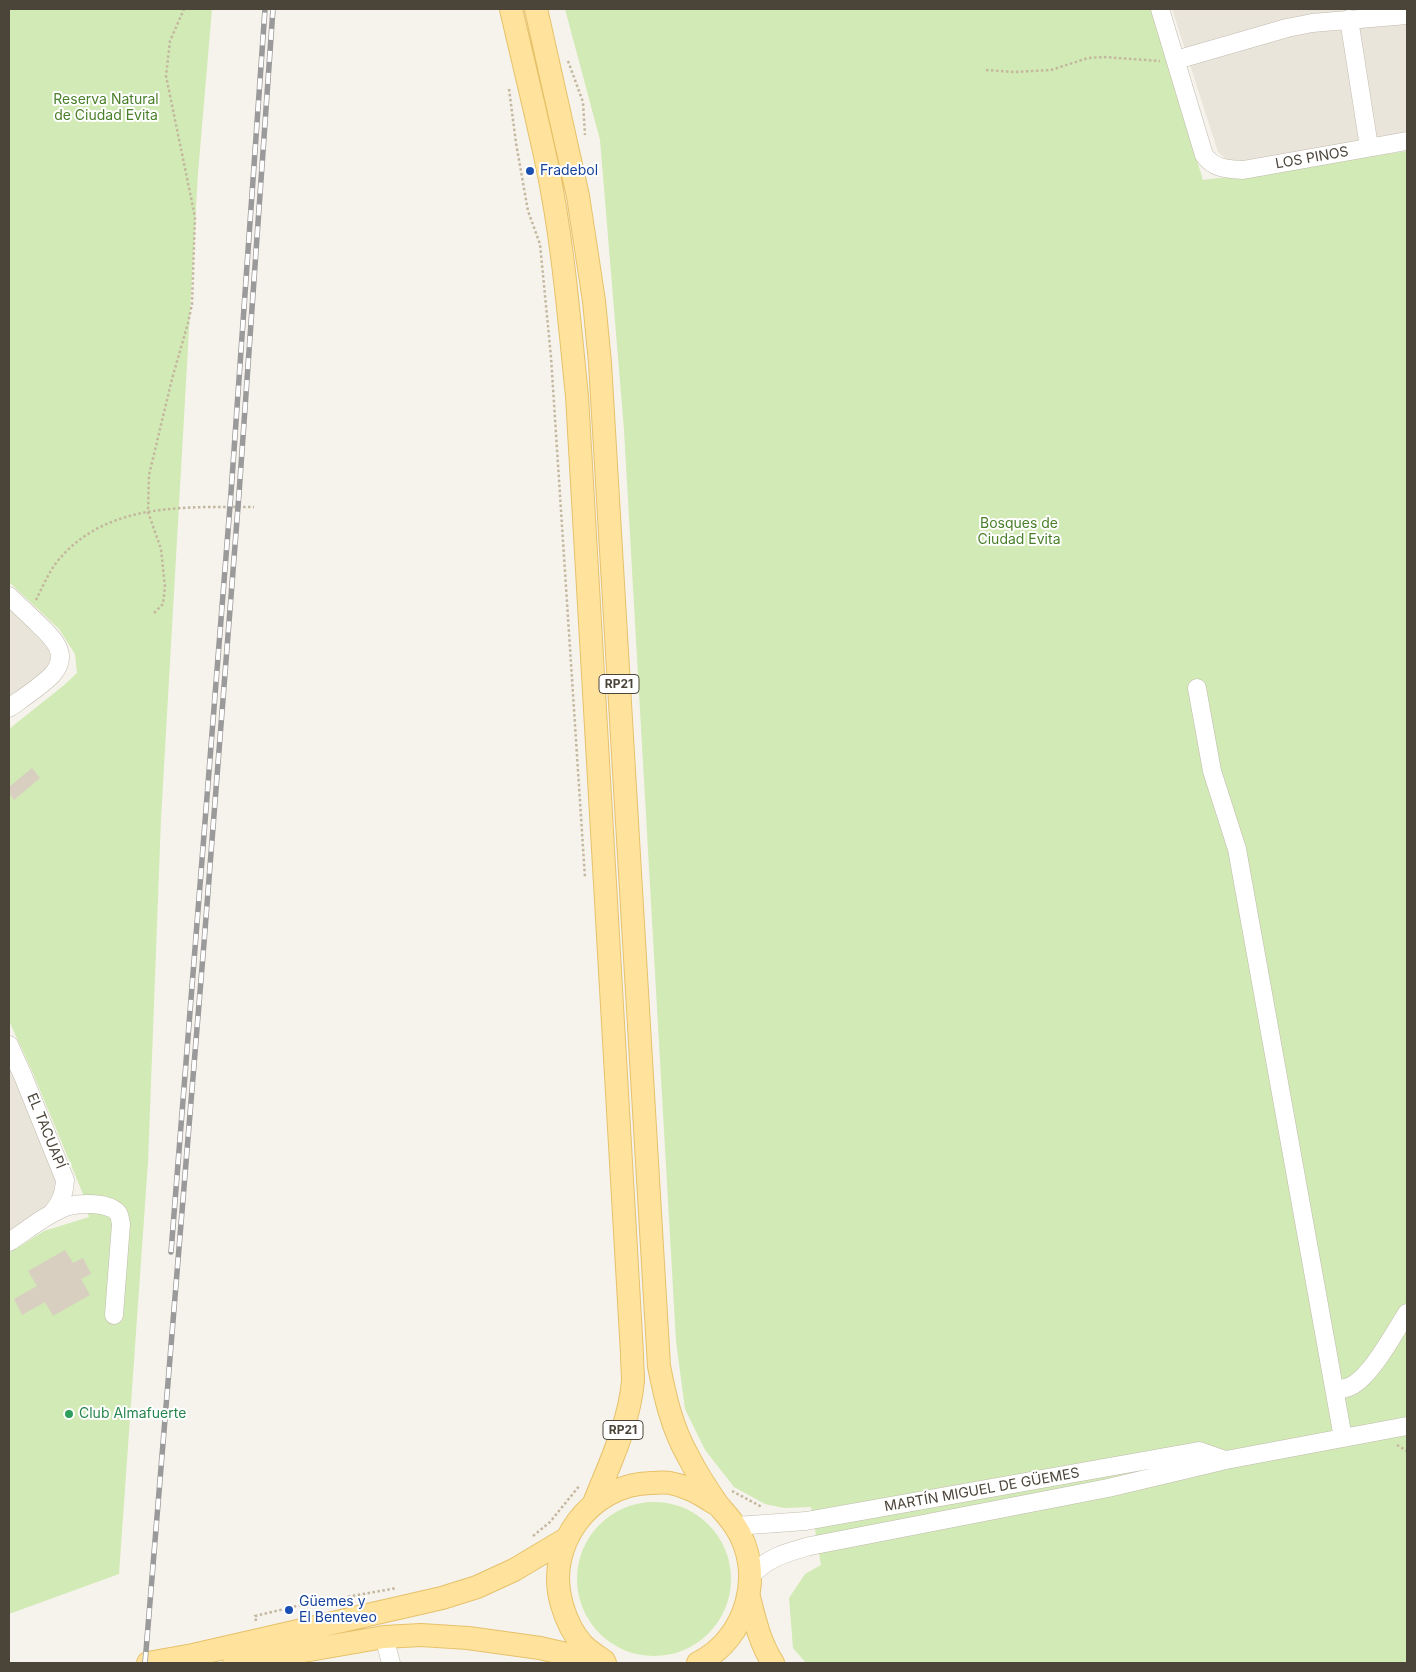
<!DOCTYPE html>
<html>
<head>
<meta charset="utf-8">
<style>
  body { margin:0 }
  #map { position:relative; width:1416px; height:1672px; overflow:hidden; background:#f6f3ec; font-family:Inter,sans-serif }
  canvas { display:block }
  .frame { position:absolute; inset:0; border:10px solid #4b4439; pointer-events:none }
</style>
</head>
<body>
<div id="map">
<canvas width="1416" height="1672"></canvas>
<div class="frame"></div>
</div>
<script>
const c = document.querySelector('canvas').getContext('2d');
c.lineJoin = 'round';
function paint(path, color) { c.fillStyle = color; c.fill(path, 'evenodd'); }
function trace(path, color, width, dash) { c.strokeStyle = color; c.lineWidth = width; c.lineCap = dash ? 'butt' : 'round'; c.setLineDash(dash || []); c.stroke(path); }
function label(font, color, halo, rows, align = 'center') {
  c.font = font + ' Inter,sans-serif'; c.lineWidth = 4; c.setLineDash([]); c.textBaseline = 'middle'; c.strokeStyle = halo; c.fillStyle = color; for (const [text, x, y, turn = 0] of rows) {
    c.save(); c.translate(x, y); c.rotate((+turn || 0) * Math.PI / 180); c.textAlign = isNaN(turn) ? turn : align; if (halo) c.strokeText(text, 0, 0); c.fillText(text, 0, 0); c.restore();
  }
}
paint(new Path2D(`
  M1172,9H1407V136L1240,164L1227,160L1218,152Z
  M9,596L60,656L9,708Z
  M9,1045L64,1194L9,1242Z`), '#eae5da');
paint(new Path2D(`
  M9,9H212L198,173L161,819L148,1162L119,1574L9,1614V1253L44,1231L89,1217L83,1194L32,1071L9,1021V729L63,686L77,673L75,654L59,629L9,582Z
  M565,9H1151L1203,180L1270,172L1407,151V1663H806L793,1648L789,1598L805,1574L821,1565L811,1507L784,1508L765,1504L734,1487L705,1450L685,1409L676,1341L624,430L600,140Z
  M577 1579a77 77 0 1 1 154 0a77 77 0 1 1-154 0Z`), '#d2eab5');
paint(new Path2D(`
  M32,768L40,778L14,800L9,793V787Z
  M65,1250L73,1263L83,1258L91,1274L81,1279L90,1295L53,1316L45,1302L22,1315L14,1299L37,1286L28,1271Z`), '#d8cfc1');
const minor = new Path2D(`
  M1160,9L1204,155C1214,169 1227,169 1243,170L1407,141
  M1349,19L1369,147
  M1176,60L1287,28L1312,23L1407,15
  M9,596C17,604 26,612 34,620C50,635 72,653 52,675C40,687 23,698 9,708
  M1197,688L1212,771L1237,849L1343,1438
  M9,1045L23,1076L65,1180C64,1194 61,1203 51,1214
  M9,1242C26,1231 49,1212 69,1206C81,1203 109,1202 118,1213C120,1216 120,1220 121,1224L114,1315
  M1335,1391C1341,1389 1348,1388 1353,1385C1373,1373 1394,1333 1407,1313
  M736,1526L806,1521L1199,1451L1225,1460
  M750,1577C768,1557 785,1553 810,1546L1108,1488L1226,1460L1407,1426
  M384,1637L391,1663`);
const major = new Path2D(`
  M511,9C523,61 536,113 547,165C563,241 569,319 577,396L632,1354C632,1363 633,1372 633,1381C629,1424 610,1463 594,1503
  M536,9L578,196L594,301L600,363L659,1366C665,1397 672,1428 688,1456C697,1474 707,1489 718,1505C724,1512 730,1518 735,1526C766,1572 747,1639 698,1663
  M749,1597C755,1621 760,1643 773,1663
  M604,1661C597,1656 589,1651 583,1645C573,1634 566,1619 562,1605C544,1546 590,1484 651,1483C657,1483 664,1482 670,1483C687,1486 700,1494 714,1503
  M148,1663L193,1655L442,1598L477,1587L514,1570L566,1539
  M234,1663L384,1637L421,1635L468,1638L540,1648L605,1663`);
trace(minor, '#c2bbae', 19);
trace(major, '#e6c16a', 24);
trace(new Path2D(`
  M568,61L583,102L585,135
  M986,70L1014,72L1051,70L1088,58L1104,57L1160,61
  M509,89L516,143L528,211L540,244L551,357L585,878
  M36,600C42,588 48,574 56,563C104,502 184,507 254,507
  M154,613L163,604L165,587L161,549L148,512L149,475L172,379L188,323L192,304L195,217L166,76L170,41L184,9
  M1397,1445L1407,1451
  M732,1491L762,1507
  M533,1536L550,1522L580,1485
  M256,1621L255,1616L301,1605L397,1588`), '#c4b79f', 2.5, [2.5, 2.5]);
trace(minor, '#fff', 18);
trace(major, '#ffe39c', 22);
const rail = new Path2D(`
  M171,1252L231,493L265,9
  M145,1663L204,943L239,494L273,9`);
trace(rail, '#9a9a9a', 5.5);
trace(rail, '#fff', 4, [11]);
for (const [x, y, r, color] of [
  [530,171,5,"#1a4fb4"],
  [69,1414,5,"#2e9e5b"],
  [289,1610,5,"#1a4fb4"]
]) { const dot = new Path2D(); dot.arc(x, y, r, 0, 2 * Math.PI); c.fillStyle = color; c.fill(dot); trace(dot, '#fff', 2); }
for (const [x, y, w] of [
  [619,684,40],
  [623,1430,40]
]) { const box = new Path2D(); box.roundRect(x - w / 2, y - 9.5, w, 19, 4); c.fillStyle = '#fff'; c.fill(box); trace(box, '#4b4439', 1); }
label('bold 12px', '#4b4439', null, [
  ["RP21",619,684],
  ["RP21",623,1430]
]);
label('14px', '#4a7f2a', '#fff', [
  ["Reserva Natural",106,100],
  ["de Ciudad Evita",106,116],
  ["Bosques de",1019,524],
  ["Ciudad Evita",1019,540]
]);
label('14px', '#4b4439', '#fff', [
  ["LOS PINOS",1312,158,-10],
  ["EL TACUAPÍ",46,1131,68],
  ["MARTÍN MIGUEL DE GÜEMES",982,1490,-10]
]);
label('14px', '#164399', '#fff', [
  ["Fradebol",540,171],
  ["Güemes y",299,1602],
  ["El Benteveo",299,1618]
], 'left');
label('14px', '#27864d', '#fff', [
  ["Club Almafuerte",79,1414]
], 'left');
</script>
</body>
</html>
